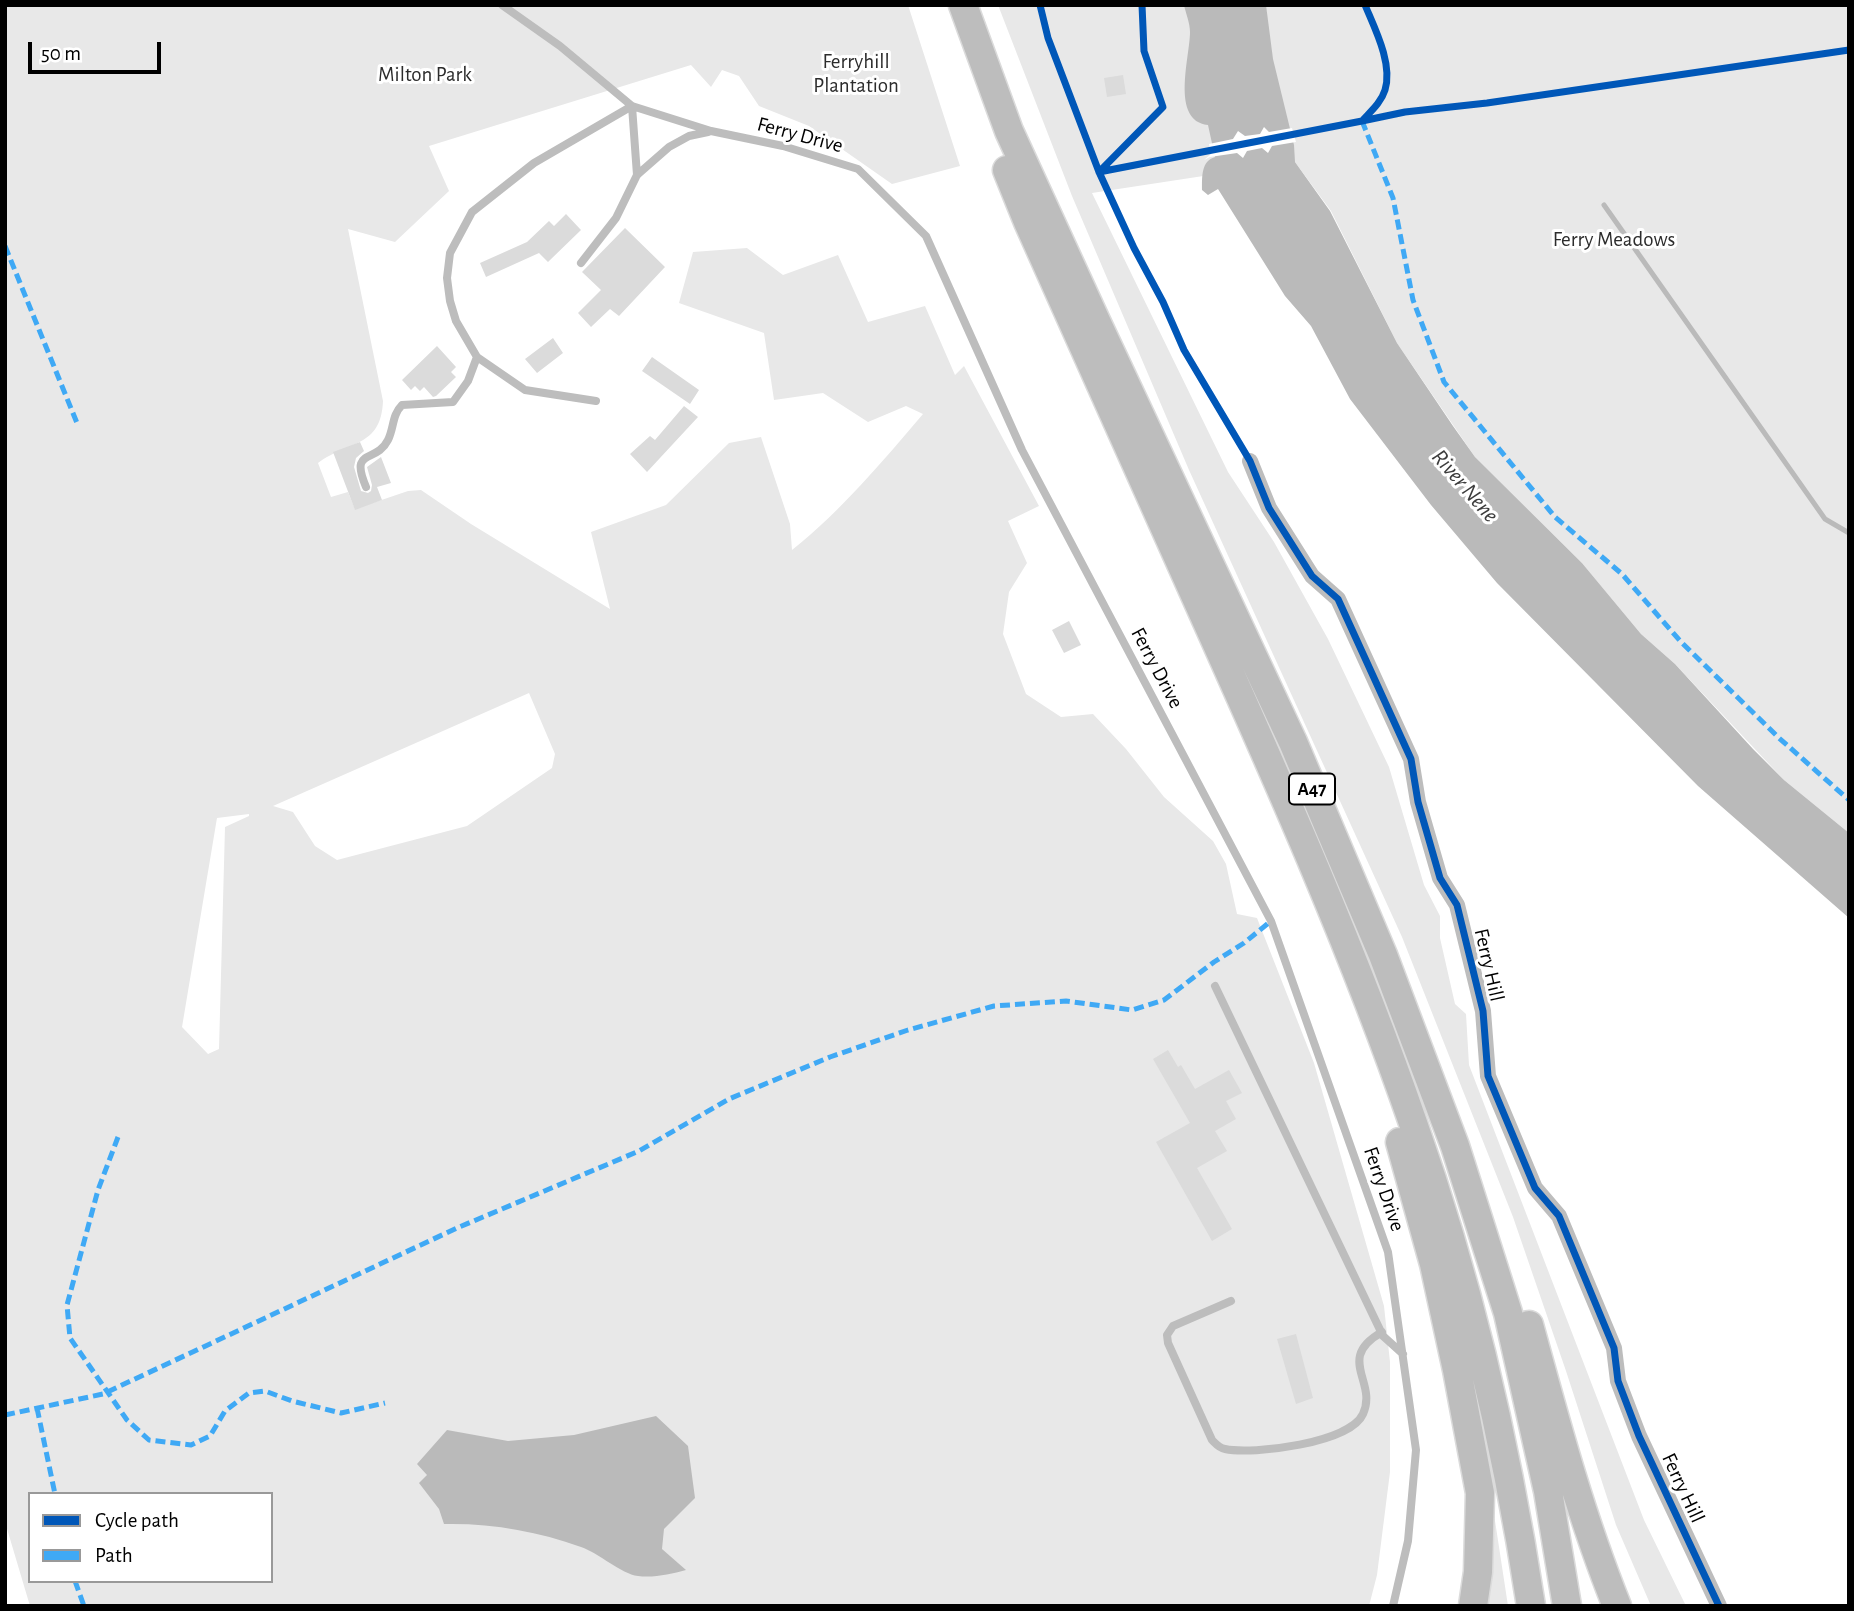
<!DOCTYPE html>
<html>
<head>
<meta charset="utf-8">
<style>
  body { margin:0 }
  #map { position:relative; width:1854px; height:1611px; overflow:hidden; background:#fff; font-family:"Alegreya Sans",sans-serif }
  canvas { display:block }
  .frame { position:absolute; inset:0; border:7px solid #000; pointer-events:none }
  .legend { position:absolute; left:28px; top:1492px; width:245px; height:91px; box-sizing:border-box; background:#fff; border:2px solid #999; margin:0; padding:9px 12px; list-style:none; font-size:21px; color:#000 }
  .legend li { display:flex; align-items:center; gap:14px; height:35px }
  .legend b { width:35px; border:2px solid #999 }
  .scale { position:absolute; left:28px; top:42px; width:133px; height:32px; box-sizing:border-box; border:4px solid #000; border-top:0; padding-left:9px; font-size:21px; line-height:24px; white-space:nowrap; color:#000; -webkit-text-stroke:5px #fff; paint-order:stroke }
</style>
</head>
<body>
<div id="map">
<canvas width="1854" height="1611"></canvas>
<div class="frame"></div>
<ul class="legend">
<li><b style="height:9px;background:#0057b8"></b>Cycle path</li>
<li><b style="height:9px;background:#3fa9f5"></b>Path</li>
</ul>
<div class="scale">50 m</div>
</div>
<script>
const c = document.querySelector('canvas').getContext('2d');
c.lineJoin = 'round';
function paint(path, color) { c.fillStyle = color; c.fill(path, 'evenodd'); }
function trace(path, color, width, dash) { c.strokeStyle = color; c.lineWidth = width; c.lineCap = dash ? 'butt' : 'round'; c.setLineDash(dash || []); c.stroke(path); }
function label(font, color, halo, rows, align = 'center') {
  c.font = font + ' "Alegreya Sans",sans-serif'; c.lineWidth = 6; c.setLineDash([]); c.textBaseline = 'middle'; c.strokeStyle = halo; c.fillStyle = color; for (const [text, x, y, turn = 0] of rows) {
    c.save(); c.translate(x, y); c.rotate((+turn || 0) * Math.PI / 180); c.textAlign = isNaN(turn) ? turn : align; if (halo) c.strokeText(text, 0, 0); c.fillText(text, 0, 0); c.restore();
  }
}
paint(new Path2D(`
  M5,5H908L960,166L892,184L809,126L759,106L739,76L722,70L711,87L691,65L429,146L449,191L395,242L348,229L383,401C381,448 349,440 318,463L331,497L348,492L355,509L408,491L421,490L471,524L610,609L591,532L666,505L729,443L761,437L790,524L792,550C842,510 882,462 923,414L906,406L868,422L823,393L774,400L764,333L679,303L693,252L747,248L783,275L838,255L868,322L925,306L955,375L964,366L1039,506L1008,521L1027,563L1009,592L1003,634L1026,694L1061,717L1093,714L1126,749L1164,797L1213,841L1226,864L1237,914L1257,918L1314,1063L1384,1306L1390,1362V1472L1377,1575L1369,1606H30L5,1522ZM529,693L555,754L552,768L467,826L337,860L315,846L293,812L273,806ZM249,814V816L225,827L219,1049L208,1054L182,1027L217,818ZM30,1494H271V1581H30Z
  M998,5H1849V833L1784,780L1675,664L1641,634L1582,563L1475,457L1397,343L1331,211L1295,162L1092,193L1228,472L1274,542L1328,639L1389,767L1424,885L1440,916V938L1455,1004L1466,1014L1469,1065L1644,1520L1686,1606H1651L1616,1525L1566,1371L1513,1217L1402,937L1189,470L1072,196Z
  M1492,1501L1508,1606H1485Z`), '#e8e8e8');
paint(new Path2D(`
  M1184,5H1266L1273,59L1294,145L1295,162L1330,211L1397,343L1453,426L1475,457L1582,563L1641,634L1675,664L1753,749L1784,780L1849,833V918L1698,786L1497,583L1431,505L1350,399L1311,326L1285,296L1218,189L1208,195L1202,190C1202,177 1201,161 1215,157L1208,125C1170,121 1190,57 1190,32C1190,23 1186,14 1184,5Z
  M656,1416L688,1446L695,1498L664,1529L662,1549L686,1570C671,1574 654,1578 638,1576C621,1574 599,1553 581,1547C537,1531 491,1523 444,1524L439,1509L419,1483L427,1475L417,1464L447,1430L508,1441L574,1435Z`), '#bababa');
paint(new Path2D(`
  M1264,127L1269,132L1292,128L1296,142L1272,146L1268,153L1262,148L1247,151L1243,158L1237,153L1210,157L1204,160L1211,154L1209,144L1233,139L1238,131L1245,136L1260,134Z`), '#fff');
trace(new Path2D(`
  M1604,205L1825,519L1849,533`), '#bababa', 5);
paint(new Path2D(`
  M1123,75L1126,94L1107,97L1104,78Z
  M566,214L581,230L548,262L539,253L486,277L480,263L527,242L549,221L554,226Z
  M625,228L665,267L619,316L610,309L591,327L578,313L601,290L582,272Z
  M553,338L563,353L537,373L525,359Z
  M437,346L456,367L451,372L456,377L436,396L433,397L424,387L420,391L415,386L411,390L402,380Z
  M652,357L699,390L690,404L642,371Z
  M684,406L698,417L647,472L630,454L650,436L655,440Z
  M360,442L364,451L356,458L354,467L361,491L368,493L371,491L372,485L367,467L381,457L391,483L377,487L382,500L355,510L333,452Z
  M1069,621L1081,645L1064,653L1052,630Z
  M1168,1050L1178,1067L1181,1065L1195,1089L1229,1070L1242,1093L1226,1101L1236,1119L1215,1131L1227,1151L1197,1168L1232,1229L1212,1241L1156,1142L1190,1123L1153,1059Z
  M1296,1334L1313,1398L1296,1404L1277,1339Z`), '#dbdbdb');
const highway = new Path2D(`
  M963,5L1009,131L1096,321L1293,742L1383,955L1455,1146L1508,1313L1548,1491L1567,1606
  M1007,170L1028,222C1088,355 1147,489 1207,622C1281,787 1354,952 1413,1123C1468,1279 1506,1442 1531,1606
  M1400,1142L1434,1264L1457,1370L1480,1493L1478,1572L1473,1606
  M1529,1325C1555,1420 1580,1514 1617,1606`);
trace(highway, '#dbdbdb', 31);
trace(new Path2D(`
  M502,5L560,46L632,106L711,131L783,146L858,169L926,236L1022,450L1271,921L1388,1252L1416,1450L1408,1541L1393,1606
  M581,263L616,218L637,175L669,147L689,136L708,132
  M596,401L525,390L477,357L456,321L450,301L447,278L450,253L472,212L534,163L632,106L637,175
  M366,487C349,447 376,464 388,440C394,428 392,415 402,405L453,402L468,381L477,357
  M1215,986L1383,1336L1403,1354
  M1231,1301L1173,1326L1167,1335L1168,1343L1212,1440C1216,1444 1219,1448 1225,1449C1253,1455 1350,1443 1363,1414C1378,1381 1335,1359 1382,1332`), '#bdbdbd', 8);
trace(new Path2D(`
  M1250,461L1269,508L1312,576L1338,599L1411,759L1418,802L1440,878L1457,905L1483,1011L1488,1076L1535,1188L1559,1216L1614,1348L1618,1381L1639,1436L1719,1606`), '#bdbdbd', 16);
trace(highway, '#bdbdbd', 28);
trace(new Path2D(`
  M1362,121L1393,198L1413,300L1444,382L1555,517L1622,574L1681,642L1779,738L1849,800
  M5,246L77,423
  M118,1137L98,1190L67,1305L70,1338L127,1420L149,1440L191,1445L210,1436L225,1411L249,1393L265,1391L292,1401L341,1413L385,1403
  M37,1408L55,1494
  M5,1415L103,1394L457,1228L639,1151L729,1099L830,1057L908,1030L994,1006L1066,1001L1132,1010L1164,1000L1214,962L1244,943L1271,921
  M75,1581L84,1606`), '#3fa9f5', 5, [10, 5]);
trace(new Path2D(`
  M1040,5L1048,38L1099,172L1134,248L1163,302L1184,350L1250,461L1269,508L1312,576L1338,599L1411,759L1418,802L1440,878L1457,905L1483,1011L1488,1076L1535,1188L1559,1216L1614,1348L1618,1381L1639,1436L1719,1606
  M1362,121L1405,112L1487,103L1849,50
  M1099,172L1362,121C1370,112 1381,103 1385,90C1393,64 1375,29 1365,5
  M1099,172L1163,107L1144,51L1142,5`), '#0057b8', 7);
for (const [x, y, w] of [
  [1312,789,46]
]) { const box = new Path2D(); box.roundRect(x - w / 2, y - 15.5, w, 31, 5); c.fillStyle = '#fff'; c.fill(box); trace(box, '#000', 2); }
label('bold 19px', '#000', null, [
  ["A47",1312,789]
]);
label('21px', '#2c2c2c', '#fff', [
  ["Ferryhill",856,62],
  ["Plantation",856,86],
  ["Milton Park",425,75],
  ["Ferry Meadows",1614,240]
]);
label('21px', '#000', '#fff', [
  ["Ferry Drive",800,135,15],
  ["Ferry Drive",1157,668,62],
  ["Ferry Hill",1489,965,77],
  ["Ferry Drive",1384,1189,71],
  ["Ferry Hill",1683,1488,65]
]);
label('italic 23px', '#3d3d3d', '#fff', [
  ["River Nene",1465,486,49]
]);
</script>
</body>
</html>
